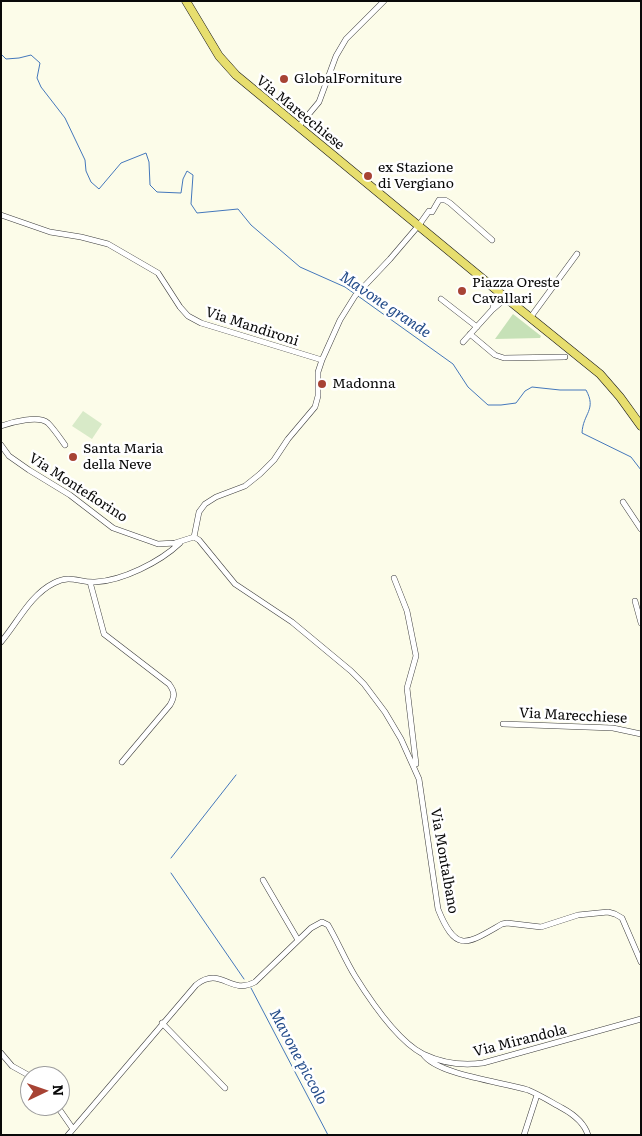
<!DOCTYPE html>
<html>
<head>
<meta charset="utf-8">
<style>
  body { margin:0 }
  #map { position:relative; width:642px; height:1136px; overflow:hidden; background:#fcfce9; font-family:Literata,serif }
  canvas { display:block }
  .frame { position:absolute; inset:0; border:2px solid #090909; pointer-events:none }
  .north { position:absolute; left:20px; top:1066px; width:50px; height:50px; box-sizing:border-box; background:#fff; border:1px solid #9d9d9d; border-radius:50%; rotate:87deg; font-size:14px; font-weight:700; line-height:20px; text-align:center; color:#090909 }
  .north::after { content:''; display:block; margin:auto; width:18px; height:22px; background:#a74334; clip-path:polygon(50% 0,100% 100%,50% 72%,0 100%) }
</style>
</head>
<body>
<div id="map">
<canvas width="642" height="1136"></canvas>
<div class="frame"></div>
<div class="north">N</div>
</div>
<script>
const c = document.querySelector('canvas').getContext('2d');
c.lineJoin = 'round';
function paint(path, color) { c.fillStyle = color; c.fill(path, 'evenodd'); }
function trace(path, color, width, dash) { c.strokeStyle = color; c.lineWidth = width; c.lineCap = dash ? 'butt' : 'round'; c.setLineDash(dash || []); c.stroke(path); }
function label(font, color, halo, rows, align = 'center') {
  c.font = font + ' Literata,serif'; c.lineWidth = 5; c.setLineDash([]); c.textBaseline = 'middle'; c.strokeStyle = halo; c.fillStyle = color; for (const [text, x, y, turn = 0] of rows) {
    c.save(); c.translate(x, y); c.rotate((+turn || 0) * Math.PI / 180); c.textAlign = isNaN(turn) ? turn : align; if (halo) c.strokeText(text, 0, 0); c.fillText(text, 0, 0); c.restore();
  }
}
paint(new Path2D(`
  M513,314L541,336L540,338L495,339Z`), '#c6e1b7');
paint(new Path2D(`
  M83,411L102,424L92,439L72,426Z`), '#d8eac8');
trace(new Path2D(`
  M1,54L6,59L19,58L31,55L40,63L37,78L41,87L65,118L85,160L86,171L91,182L99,189L121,163L146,153L149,162L150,185L157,192L181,193L183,179L187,171L193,175L191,204L197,213L238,209L251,225L300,267L345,287L355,294
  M358,296L453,364L468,387L488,405H501L516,403L525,391L532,387L560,390H586C597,410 583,413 582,433L631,457L641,470
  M171,858L236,775
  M171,873L244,979
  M251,988L328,1135`), '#47b', 1);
const street = new Path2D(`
  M298,127L319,102L336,56L346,39L384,1
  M1,215L50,232L81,237L108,244L158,273L180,307L188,316L201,323L322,360
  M441,299L477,327
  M493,307L501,294
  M530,318L577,254
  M470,334L495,355L504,358L565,357
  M463,342L492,310L506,298
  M1,426C12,422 39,415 48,423C54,429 60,438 65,445
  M1,445L9,456L29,470L70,495L113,528L158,544L175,543L194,537
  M623,502L641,529
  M194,537L199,540L235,584L292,622L351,671L364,684L385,712L401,739L419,779L438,909C456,954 467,944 502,924L507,923L541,927L578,915L608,912L615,914L622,918L641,962
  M194,537L199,512L205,504L216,497L245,486L260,474L274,460L288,439L315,407L318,396V372L322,360L340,320L355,296L390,259L419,225L429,211L432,212L439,200H445L450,203L492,240
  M394,578L407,611L416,656L407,688L416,764
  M90,582L104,634L169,684C175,692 175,696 170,705L122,762
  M635,601L641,623
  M1,642C18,622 30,595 54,583C71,574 79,583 95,582C122,581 160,562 180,543
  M503,724L613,728L641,734
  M263,880L298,940
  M162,1023L225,1088
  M1,1053L12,1066L30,1076
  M423,1054C437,1075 503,1082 528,1090C540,1095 551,1102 562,1108C573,1114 584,1122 588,1135
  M57,1106L73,1129
  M68,1135L196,985C221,965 230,996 255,982L311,928L322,922L328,925C338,942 345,960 355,976C370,1000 398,1041 423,1054C442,1063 462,1066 483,1063L641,1019
  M524,1135L537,1095`);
const primary = new Path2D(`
  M186,1L219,56L236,75L506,298L600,374L620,397L641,426`);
trace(street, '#3c3c3c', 6);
trace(primary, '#1a1a1a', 9);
trace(street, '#fff', 5);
trace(primary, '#e7de6e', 8);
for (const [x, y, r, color] of [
  [284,79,5,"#a74334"],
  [368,176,5,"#a74334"],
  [462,291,5,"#a74334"],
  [322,384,5,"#a74334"],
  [73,457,5,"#a74334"]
]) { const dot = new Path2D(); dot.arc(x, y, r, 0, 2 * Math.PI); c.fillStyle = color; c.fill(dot); trace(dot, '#fff', 2); }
label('14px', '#090909', '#fff', [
  ["GlobalForniture",294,79],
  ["ex Stazione",378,168],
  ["di Vergiano",378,184],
  ["Piazza Oreste",472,283],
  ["Cavallari",472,299],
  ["Madonna",332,384],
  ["Santa Maria",83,449],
  ["della Neve",83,465]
], 'left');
label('14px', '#090909', '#fff', [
  ["Via Marecchiese",300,113,39],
  ["Via Mandironi",252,327,18],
  ["Via Montefiorino",78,488,33],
  ["Via Marecchiese",573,716,3],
  ["Via Montalbano",444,861,80],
  ["Via Mirandola",520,1041,-14]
]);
label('italic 15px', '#244c8a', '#fff', [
  ["Mavone grande",385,305,34],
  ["Mavone piccolo",298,1057,62]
]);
</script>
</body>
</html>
